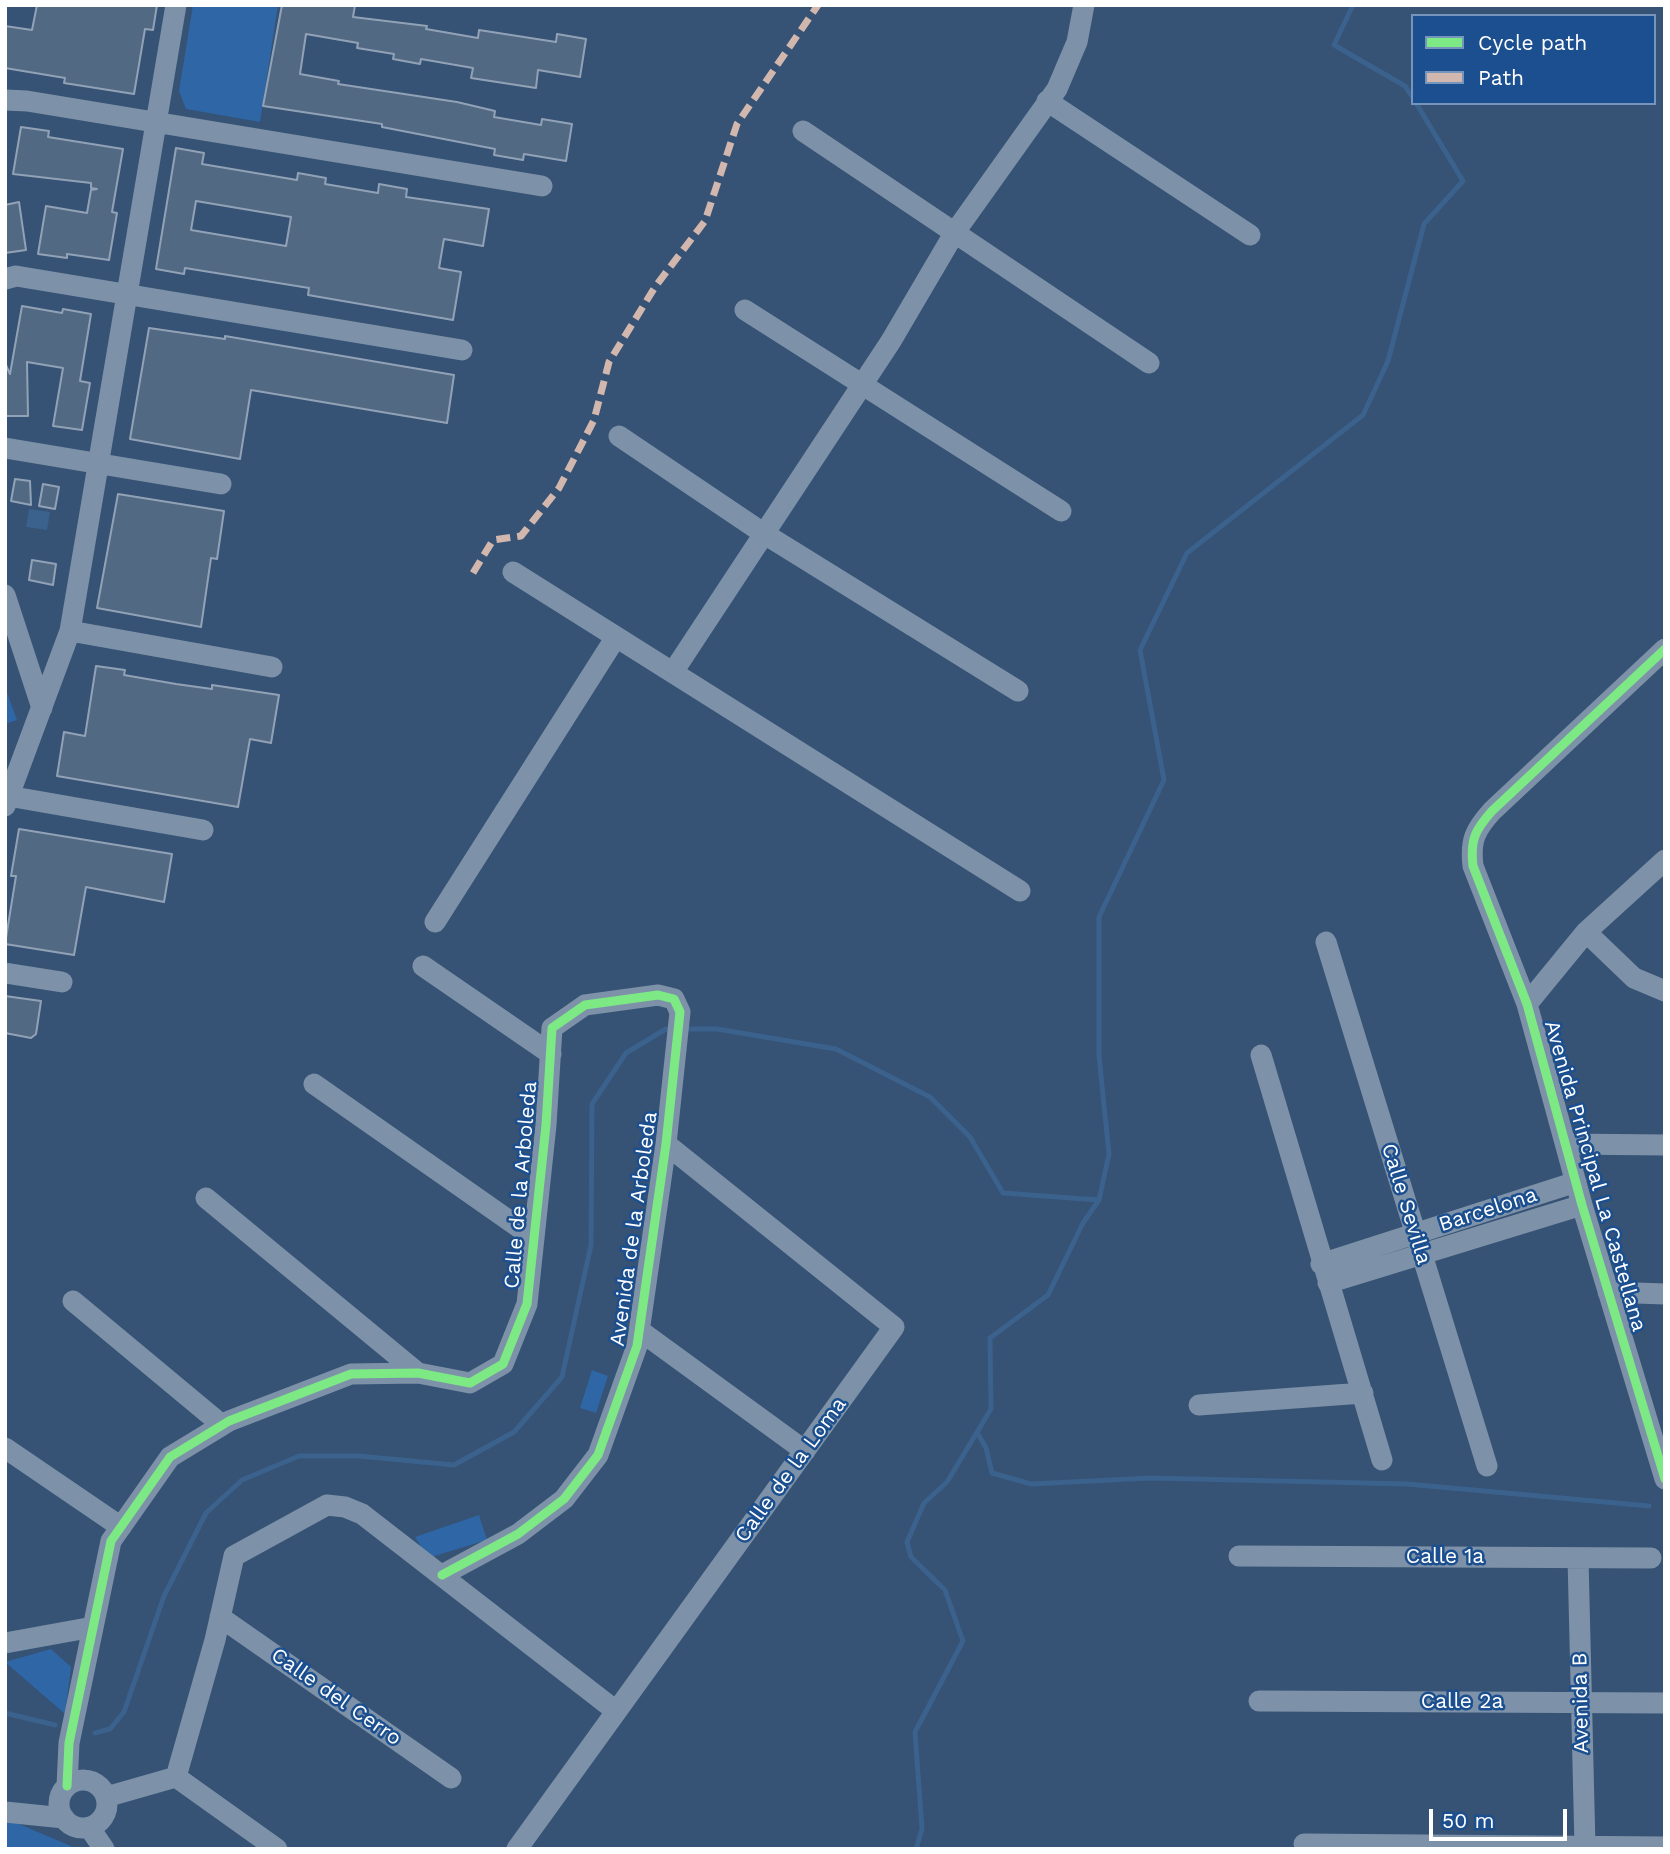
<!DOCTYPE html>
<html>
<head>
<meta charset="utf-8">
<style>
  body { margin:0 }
  #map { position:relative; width:1670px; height:1854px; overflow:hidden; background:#365274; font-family:"Work Sans",sans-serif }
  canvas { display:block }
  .frame { position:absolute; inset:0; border:7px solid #fff; pointer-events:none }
  .legend { position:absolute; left:1411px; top:14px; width:245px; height:91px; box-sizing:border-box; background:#1b4f8f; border:2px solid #7695bc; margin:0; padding:9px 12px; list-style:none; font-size:21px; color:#fff }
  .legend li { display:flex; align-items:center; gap:14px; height:35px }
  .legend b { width:35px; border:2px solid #7695bc }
  .scale { position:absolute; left:1429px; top:1809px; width:138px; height:32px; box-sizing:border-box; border:4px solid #fff; border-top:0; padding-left:9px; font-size:21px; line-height:24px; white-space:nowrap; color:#fff; -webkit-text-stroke:5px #1b4f8f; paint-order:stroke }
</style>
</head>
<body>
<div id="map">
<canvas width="1670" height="1854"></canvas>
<div class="frame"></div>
<ul class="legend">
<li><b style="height:9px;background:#7ce984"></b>Cycle path</li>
<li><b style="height:9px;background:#d1b7ad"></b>Path</li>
</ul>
<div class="scale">50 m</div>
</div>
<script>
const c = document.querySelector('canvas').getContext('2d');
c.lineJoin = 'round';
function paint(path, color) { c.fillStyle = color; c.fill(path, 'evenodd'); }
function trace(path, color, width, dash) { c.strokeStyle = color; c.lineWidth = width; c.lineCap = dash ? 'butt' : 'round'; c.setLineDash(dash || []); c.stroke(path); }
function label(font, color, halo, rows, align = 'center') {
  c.font = font + ' "Work Sans",sans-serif'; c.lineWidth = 5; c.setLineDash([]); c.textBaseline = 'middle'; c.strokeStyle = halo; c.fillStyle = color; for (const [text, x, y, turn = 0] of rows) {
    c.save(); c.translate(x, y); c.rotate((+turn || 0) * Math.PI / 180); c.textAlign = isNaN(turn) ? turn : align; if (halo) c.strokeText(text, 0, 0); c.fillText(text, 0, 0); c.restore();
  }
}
paint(new Path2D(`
  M193,5H278L260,122L186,109L179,91Z
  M5,687L17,720L5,724Z
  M592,1370L608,1376L596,1413L580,1408Z
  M479,1515L487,1540L428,1558L415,1537Z
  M51,1649L71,1667L65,1714L5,1662Z
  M5,1818L78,1849H5Z`), '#2f66a5');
paint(new Path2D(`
  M29,509L50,512L47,530L26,527Z`), '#3b618d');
trace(new Path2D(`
  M1353,5L1334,45L1405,86L1413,98
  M682,1029H717L836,1049L930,1097L970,1137L1003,1193L1099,1200
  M977,1432L986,1448L992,1473L1031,1484L1150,1478L1407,1484L1649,1506
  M5,1713L55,1725
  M95,1733L110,1729L124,1712L164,1596L206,1513L242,1480L299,1456H359L454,1465L514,1432L562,1377L591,1245L592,1104L626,1053L666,1029H672
  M916,1849L922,1829L915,1732L963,1641L945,1590L911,1557L907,1542L924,1503L947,1482L991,1409L990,1338L1048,1295L1083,1223L1099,1200L1109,1154L1099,1056V917L1164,780L1140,650L1187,553L1363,415L1388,361L1424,224L1463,181L1416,103`), '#3b618d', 5);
const building = new Path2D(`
  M37,5H157L153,30L145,29L134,94L64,83L65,78L5,68V26L32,30Z
  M282,5H355L353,17L427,26L426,29L478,38L479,30L556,42L557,34L586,39L580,77L538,70L536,88L471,78L473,68L421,59L420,64L393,59L394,54L357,48L358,43L306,34L300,74L339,81L338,84L457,102L495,111L494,117L541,125L542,119L572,124L566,161L524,154L523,160L494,155L495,149L382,127V124L263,106Z
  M21,127L49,131L48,137L123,149L112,212L117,213L109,260L67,254V258L38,254L46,206L87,213L91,190L97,189L91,188V183L13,174Z
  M176,148L204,153L202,164L297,180L298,173L326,178L325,184L378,193L379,184L407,189L406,197L489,209L483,246L444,239L439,268L461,272L453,320L308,295L309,288L185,268L184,274L156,269ZM196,201L291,217L286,246L191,230Z
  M19,202L26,250L5,253V205Z
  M22,306L62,313L63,309L91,314L80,381L90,383L82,430L53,426L63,368L27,362L28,416H5V363L10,374Z
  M149,328L225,339V336L454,375L447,423L251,390L240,459L130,439Z
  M15,479L30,481L31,505L11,501Z
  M43,484L59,487L55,509L39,506Z
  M118,494L224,511L217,559L211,558L201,627L97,608Z
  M32,560L56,564L53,585L29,580Z
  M96,666L125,670L124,675L176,684L212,689V685L279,695L271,743L250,739L238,807L57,776L64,732L85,736Z
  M19,829L172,854L164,902L86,887L74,955L5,944L16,876H11Z
  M5,996L41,1001L36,1034L31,1038L5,1033Z`);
paint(building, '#526984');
trace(building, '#92a2b6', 2);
trace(new Path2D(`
  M5,100L27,101L542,186
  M1047,101L1250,235
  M803,131L1149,363
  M5,279L16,276L462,350
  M745,310L1061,511
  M619,436L763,533L1018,691
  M5,448L221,484
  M513,572L1020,891
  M5,595L42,708
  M70,631L272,667
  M1665,649L1492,811C1475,830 1470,840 1473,866L1527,1004L1582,1205L1665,1479
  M673,672L891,341L955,232L1057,89L1077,42L1084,5
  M8,796L203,830
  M5,806L70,631L176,5
  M435,922L616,637
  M1586,932L1634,978L1665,991
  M1326,942L1487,1466
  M423,966L551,1054
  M5,973L62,982
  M1527,1004L1586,932L1665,860
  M1261,1055L1382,1460
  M314,1084L534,1238
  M1566,1144L1665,1145
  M206,1198L418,1373
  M1321,1264L1576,1182
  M1328,1283L1582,1205
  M1608,1292L1665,1294
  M73,1301L222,1425
  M639,1330L805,1451
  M1199,1405L1363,1393
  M5,1448L121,1527
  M1239,1556L1651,1558
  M1578,1558L1585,1847
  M220,1617L451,1778
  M5,1643L93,1627
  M1259,1701L1665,1703
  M176,1777L215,1640L234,1556L327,1505L345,1507L362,1514L616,1711
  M176,1777L277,1849
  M59 1804a24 24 0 1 1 48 0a24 24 0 1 1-48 0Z
  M67,1786L69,1743L111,1541L170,1457L229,1421L351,1374L418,1373L470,1383L503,1364L527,1304L546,1125L552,1028L585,1005L658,995L674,999L680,1012L666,1144L637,1346L598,1455L564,1499L518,1534L442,1575
  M106,1797L176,1777
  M5,1812L64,1818
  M89,1827L104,1849
  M1304,1844L1665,1847
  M517,1849L894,1327L666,1144`), '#7d92a8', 21);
trace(new Path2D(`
  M473,573L493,540L521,536L559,488L594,420L609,362L655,287L705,221L737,124L818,5`), '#d1b7ad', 7, [14, 7]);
trace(new Path2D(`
  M1665,649L1492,811C1475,830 1470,840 1473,866L1527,1004L1582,1205L1665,1479
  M67,1786L69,1743L111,1541L170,1457L229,1421L351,1374L418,1373L470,1383L503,1364L527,1304L546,1125L552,1028L585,1005L658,995L674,999L680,1012L666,1144L637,1346L598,1455L564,1499L518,1534L442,1575`), '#7ce984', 9);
label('21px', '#fff', '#1b4f8f', [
  ["Avenida Principal La Castellana",1595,1176,74],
  ["Calle de la Arboleda",521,1185,-85],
  ["Calle Sevilla",1406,1204,73],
  ["Barcelona",1488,1210,-18],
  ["Avenida de la Arboleda",634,1229,-82],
  ["Calle de la Loma",791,1470,-54],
  ["Calle 1a",1445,1557],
  ["Calle del Cerro",336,1697,35],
  ["Calle 2a",1462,1702],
  ["Avenida B",1581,1703,-91]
]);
</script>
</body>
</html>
